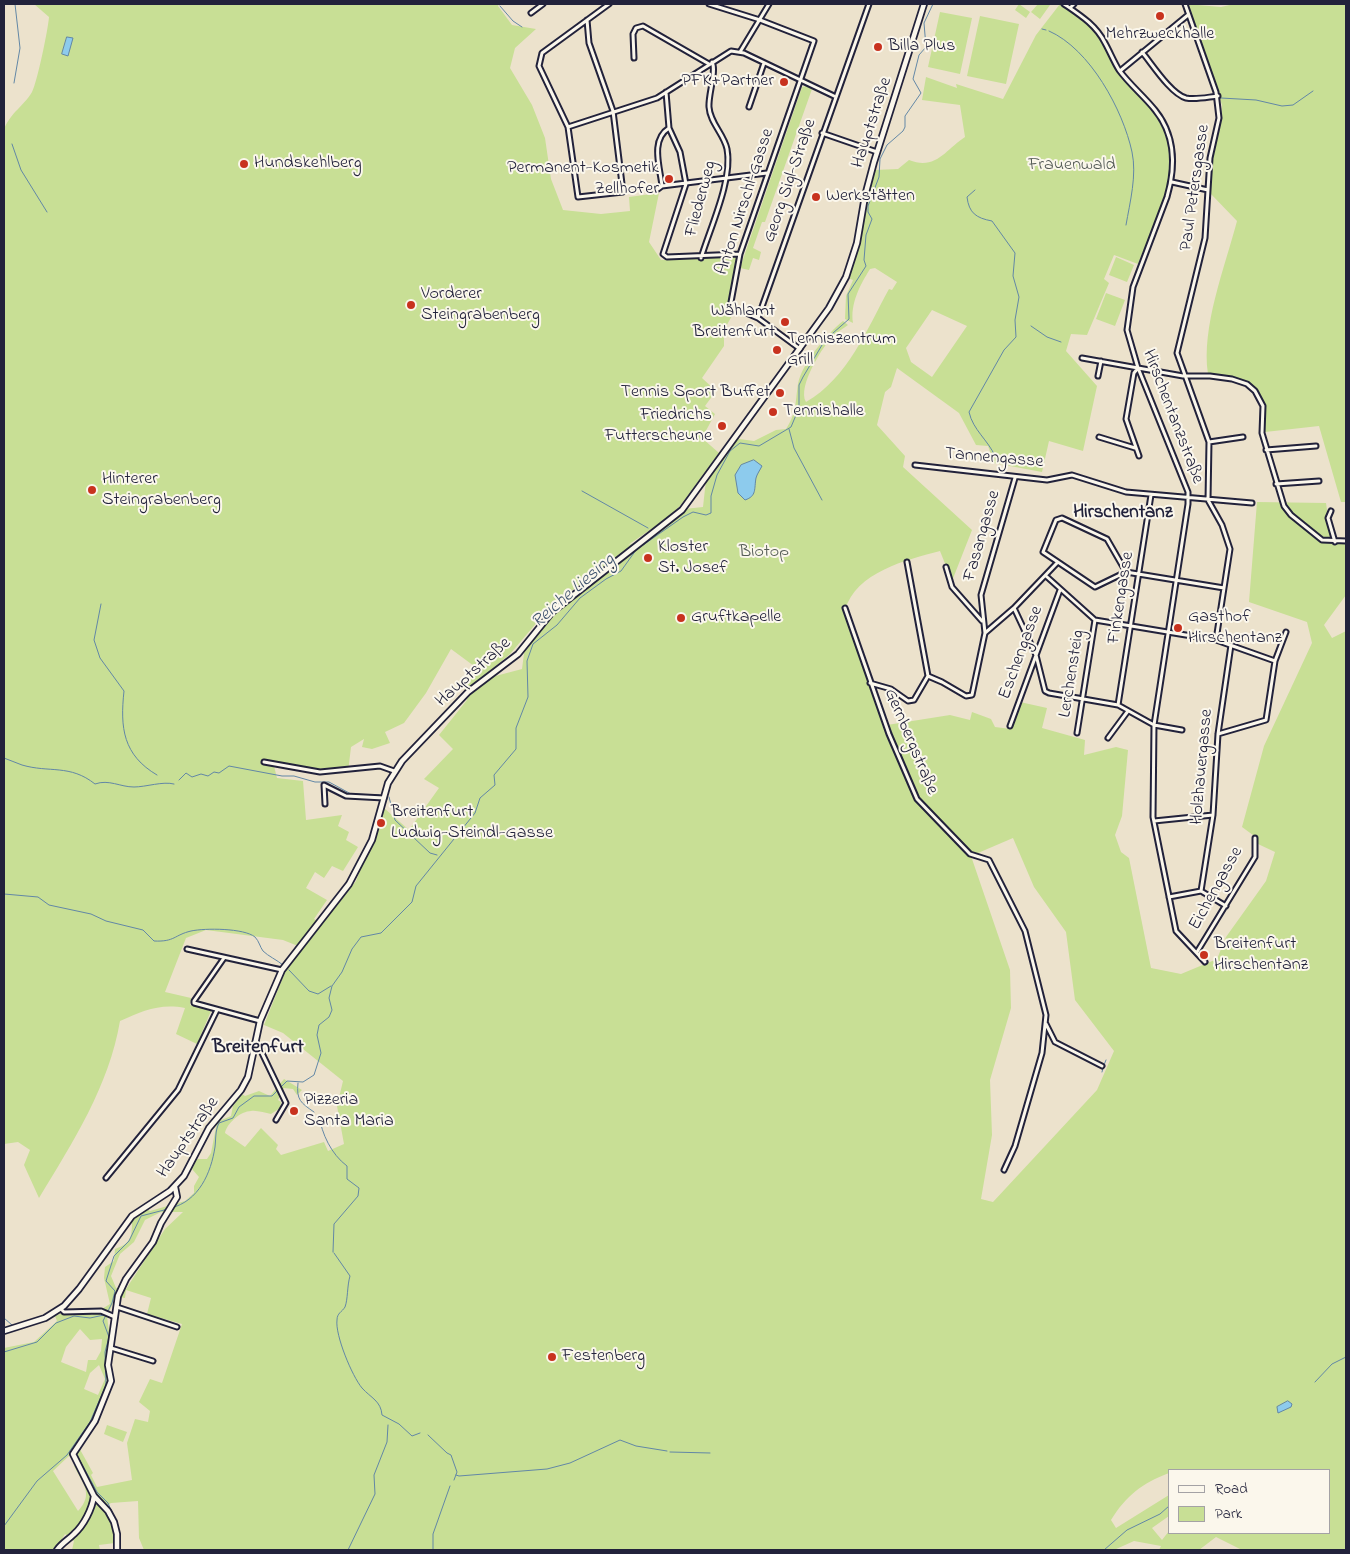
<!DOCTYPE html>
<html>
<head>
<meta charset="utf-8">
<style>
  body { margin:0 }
  #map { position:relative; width:1350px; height:1554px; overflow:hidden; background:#ece2cc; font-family:"Indie Flower",sans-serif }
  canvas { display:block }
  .frame { position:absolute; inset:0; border:5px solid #22223b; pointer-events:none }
  .legend { position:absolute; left:1168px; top:1469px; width:162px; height:65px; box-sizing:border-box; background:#fbf7ec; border:1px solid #a4a2a5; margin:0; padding:6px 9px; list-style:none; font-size:15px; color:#22223b }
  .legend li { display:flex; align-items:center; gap:10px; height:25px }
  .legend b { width:25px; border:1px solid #a4a2a5 }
</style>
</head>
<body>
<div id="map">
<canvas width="1350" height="1554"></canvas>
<div class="frame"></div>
<ul class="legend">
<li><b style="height:6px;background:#fbf7ec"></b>Road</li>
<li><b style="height:14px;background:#c8df95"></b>Park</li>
</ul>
</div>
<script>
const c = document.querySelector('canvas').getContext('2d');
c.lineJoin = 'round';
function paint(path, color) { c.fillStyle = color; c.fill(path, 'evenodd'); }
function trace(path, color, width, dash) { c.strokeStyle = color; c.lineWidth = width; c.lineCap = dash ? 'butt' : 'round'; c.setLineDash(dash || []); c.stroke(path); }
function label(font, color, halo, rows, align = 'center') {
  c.font = font + ' "Indie Flower",sans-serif'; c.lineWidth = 4; c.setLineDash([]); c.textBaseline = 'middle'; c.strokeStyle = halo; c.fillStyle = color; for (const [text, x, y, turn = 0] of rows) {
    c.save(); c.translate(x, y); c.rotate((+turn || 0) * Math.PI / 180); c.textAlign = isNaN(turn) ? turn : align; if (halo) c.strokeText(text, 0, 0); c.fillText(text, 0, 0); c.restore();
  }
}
paint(new Path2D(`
  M34,4H499L498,6L512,25L536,29L515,48L510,68L532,105L545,138L551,179L563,210L601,214L630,211L629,197L659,193L649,242L661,260L738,257L729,299L733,314L724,330V346L702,378L716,391L705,406L715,414L702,438L719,453L680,506L666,519L628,545L644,540L684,509L703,507L706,480L732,438L754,441L776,430L786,429C797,412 795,403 798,384C802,363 827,334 843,321L848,325C844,328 839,331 835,334C823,345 797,387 806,402C848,378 867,329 889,289L892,290L897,282L875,268L870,269C860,285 850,304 853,323L845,319L846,296L853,280L848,278L860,245L867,197L874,170L898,169L909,160C936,171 946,149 965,137L960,105L922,100L926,77L957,88L956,84L1003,99L1036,35L1060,4C1075,14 1090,23 1100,39C1107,48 1109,60 1116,69C1127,86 1145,99 1156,116C1188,164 1157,217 1138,264L1114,255L1104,279L1109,283L1087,335L1071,334L1066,351L1097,386L1083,451L1049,441L1042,472L994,463L988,446L976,445L959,413L897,368L891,387L885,392L877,425L905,456L903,467L972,530L952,581L940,551C906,560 856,572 845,610L887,725L950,715L970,720L972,712L991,719L995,727L1011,729L1020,702L1047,708L1042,728L1085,740L1084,755L1116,747L1128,750L1122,816L1115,835L1121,852L1129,858L1151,968L1181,974L1217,959L1226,937L1266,881L1275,852L1258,844L1257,838L1242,827L1264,746L1312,643L1307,622L1249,602L1257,502L1326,503L1332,544L1346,543V595L1324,625L1332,638L1346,631V1550H1242L1216,1537L1199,1550H1159L1161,1546L1134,1541L1114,1550H144L139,1538L138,1501L111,1503L103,1508L115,1531V1543L99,1545L100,1550H72L74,1541L65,1534L55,1550H4V1348L34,1342L57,1321L55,1316L60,1314L89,1313L92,1315L110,1304L104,1278L105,1267L114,1261L115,1249C132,1243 132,1236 132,1219L139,1212L146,1208L150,1211L185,1201L194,1193V1186L199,1177L192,1169L197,1159H207L211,1153L217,1122L231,1116L233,1106L242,1094L245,1096L259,1091L270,1096L284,1079L302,1090L297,1095L293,1089L284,1088L278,1100L281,1102L280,1108L271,1114C265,1113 257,1110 251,1111C241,1111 227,1123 225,1133L245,1147L261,1128L278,1145L276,1149L281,1155L324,1142L328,1151L344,1144L337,1106L343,1081L283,1033L264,1025L285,972L303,948L283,940L206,930L186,938L165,992L191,998L190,1005L211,1011L197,1044L176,1034L185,1008C160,1003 142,1011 120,1021C109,1086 73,1142 39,1198L24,1165L30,1150L18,1142L4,1144V129C12,111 23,107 32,92C37,83 48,30 49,17ZM932,310L967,326L932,377L911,362L906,348ZM594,574L542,625L525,646L522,669L488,678L466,695L467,700L439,735L453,749L424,779L439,788L409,830L384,808L356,881L322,924L314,919L327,900L306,888L315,872L324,878L332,866L343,871L358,847L346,840L349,832L338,826L342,815L306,820L303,781L277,778L274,766L348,772L351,747L364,739L362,747L372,749L390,743L385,732L404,723L426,693L451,649L474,666L464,685L465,692L510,654L550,607ZM1013,838L1034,887L1066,932L1075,1000L1114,1051L1097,1090L993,1202L981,1199L992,1135L990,1080L1011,1008L1010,970L971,856ZM161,1212H183L165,1229L126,1289L116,1288L111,1276L120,1254L134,1242L145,1220ZM126,1290L151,1298L147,1314L182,1324L162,1383L150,1379L139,1402L150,1411L148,1422L135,1419L127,1443L132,1480L97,1487L91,1475L93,1473L77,1444L97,1413L110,1381L107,1360L109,1332L107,1316L116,1297L125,1298ZM80,1329L90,1340L102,1339L101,1351L96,1360H88L86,1372L61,1362L66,1347ZM99,1365L105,1379L98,1395L84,1389L90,1373ZM71,1454L78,1464L74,1466C83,1484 94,1494 78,1511L53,1471ZM1169,1470H1329V1533L1169,1531L1162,1540L1152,1528L1169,1516V1495L1116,1528L1111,1520C1126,1496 1142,1483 1169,1473Z
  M1019,4L1030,12L1026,18L1015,10Z
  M1038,4L1050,5L1040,19L1031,12Z
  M1186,4L1221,7L1234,4H1346V502H1341L1319,426L1265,432C1267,385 1250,380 1208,374C1201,327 1225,267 1237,221L1210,193L1212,158L1221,119L1222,105Z
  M940,12L972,18L960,74L928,67Z
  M980,16L1019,24L1006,84L967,76Z
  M806,86L812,89L765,222H762L753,248L761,252L759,260L753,258L749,270L740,268L802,87Z
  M1116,257L1134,265L1127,282L1109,275Z
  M1106,293L1125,300L1115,326L1096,319Z
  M107,1425L127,1432L123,1442L104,1434Z`), '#c8df95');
const water = new Path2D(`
  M67,37L73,38L68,56L62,54Z
  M754,460L762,466C760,470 757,474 756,478C754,489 757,496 745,500L738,493L735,475L741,465Z
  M1288,1401L1292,1404L1291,1407L1278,1413L1277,1407Z`);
paint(water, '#8dcbed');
trace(water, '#6287a6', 1);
trace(new Path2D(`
  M500,6L513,21L522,27
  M1042,29L1046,30
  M1049,31C1090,49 1123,110 1132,152C1137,175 1130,202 1126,225
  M14,83L20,48L15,4
  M1221,98L1256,100L1282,106L1293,105L1313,91
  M12,144L21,170L47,212
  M975,190L967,197C969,213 976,218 992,221L1015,253L1013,276L1019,297L1015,320L1016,337L1004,350L969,412C973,430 988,440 995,456
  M1031,326L1047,337L1061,342
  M789,429L794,448L822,500
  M582,491L648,528
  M101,604L94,640L100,658L124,691C120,728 123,755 157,775
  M4,758C10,760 16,763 22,765C49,773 70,764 95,784C109,779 120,787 134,787C146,787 163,781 174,784
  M179,780L186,773L192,777L201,774L208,776L214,772L219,773L229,766L282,776H294L315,782H329L351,794L379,795
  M389,797L395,820L430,853L437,855
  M4,894L38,897L49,905L91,914L106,921L143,930L154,941C175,942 174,935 191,931C205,928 244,928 255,937C259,941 260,947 263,951C268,956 277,960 283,965
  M289,970L309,991L318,994L331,986
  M1104,1065L1106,1060
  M1102,1072L1103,1068
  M298,1083C296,1100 301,1103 314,1112
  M319,1116C322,1134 331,1154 347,1166V1179L359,1188L358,1196L334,1224L333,1252
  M171,1208C199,1201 211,1173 215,1147C216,1139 215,1131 219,1123L233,1118L239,1107L254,1096H272L287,1081L303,1082L314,1075L321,1053L317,1035L319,1025L329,1017L332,1010L329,998L332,986L342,972L352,949L361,937L381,933L412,902L416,886L475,813L480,798L495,785L494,775L516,749V728L528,697L527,661L533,644L557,625L580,598L606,579L621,571L636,550L683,517L693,512L706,515L711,513V496L717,475L730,451L740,443L759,446L791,427L799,408V385L803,377L825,340L849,319L848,294L866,266L864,260L866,235L872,219L868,212V206L879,177L880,159L887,145L903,131L905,127V116L921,93L913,79L919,55L926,47L924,23L933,4
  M334,1253L350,1276C347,1286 348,1299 345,1307C342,1312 337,1313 337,1320C335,1335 352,1376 362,1388C371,1398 381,1401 382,1415L399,1424L412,1436L420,1433
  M4,1318L12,1325
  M4,1352L37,1342L56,1323L74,1316L90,1318L104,1315
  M1315,1382L1332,1364L1346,1357
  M428,1435L447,1453L451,1455L457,1472L454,1480
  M670,1452L710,1453
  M77,1455L97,1492L108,1503L114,1517L120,1534V1550
  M456,1475L459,1476L547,1469L570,1463L620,1440L636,1446L667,1451
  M4,1526L37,1481L67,1455L90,1422L106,1385L105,1352L109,1337L103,1321L112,1303L115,1291L106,1281L114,1256L129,1241L141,1216L168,1209
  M348,1550L375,1494L374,1475L387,1442L388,1425
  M433,1550V1534L450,1486
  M1104,1550L1127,1530L1160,1514L1169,1506`), '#6287a6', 1);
const street = new Path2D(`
  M709,4L760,20L814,41L740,254L731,302L737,309L758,318L800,349
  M1064,4C1080,15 1096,25 1105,43C1110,52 1114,62 1119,70C1130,85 1144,96 1155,110C1176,136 1176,166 1167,197L1133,287L1127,330L1138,368L1188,492V504L1154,725L1153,817L1176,931L1205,962
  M1185,4L1216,92L1219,118L1210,158L1205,238L1177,353L1209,442L1208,500L1222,525L1230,549L1216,640
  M1070,8L1074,4
  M531,13L543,4
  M587,20L589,43L613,111L623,192L578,197L568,127L539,66L542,53L609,4
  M740,52L769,4
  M1142,52C1152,64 1171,94 1186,98C1196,100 1208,97 1218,96
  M634,58L633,34L636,28L643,26L709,64
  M1120,71L1188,15
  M666,92L669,128L680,152L686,184L663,254L667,257L740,254
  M749,107L764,63
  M568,127L657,98L731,51L744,53L834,96
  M822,133L877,152
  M1172,182L1208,190
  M662,186C660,167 650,140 669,128
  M658,189L662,186L767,173
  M701,258C710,228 733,180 727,149C724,134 710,123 709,107C708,95 717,70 712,62
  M758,318L869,4
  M1082,358L1183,376H1210L1232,379L1247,384L1255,391L1263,406L1262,433L1284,506L1291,515L1322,540L1346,541
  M1138,368L1134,373L1126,419L1139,456
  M1098,376L1101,361
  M1099,437L1135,448
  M1209,442L1243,437
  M1266,450L1316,446
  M915,465L1047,480L1072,475L1126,492L1252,503
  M1276,484L1319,481
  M1331,511L1328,518L1335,542
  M907,562L928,676
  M946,567L952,587L982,621
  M1126,572L1095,587L1043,552L1056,520L1062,518L1107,539L1126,572L1224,588
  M1046,576L1095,620L1216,640L1275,661
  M845,608L889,734L917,799L970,854L989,860L1025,931L1046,1015L1042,1053L1015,1146L1004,1170
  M1014,608L1036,655L1045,691L1049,693L1118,705L1154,725L1182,730
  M985,633L981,595L1015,478
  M870,683L891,689L908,701L914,700L928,676L942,682L966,696L972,695L985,633L1014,608L1057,563
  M1118,705L1151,495
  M1010,726L1060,590
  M1077,733L1095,620
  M1218,734L1266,720L1275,661L1286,632
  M1108,738L1128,711
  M264,762L320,772L380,766L394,771
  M325,804L324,785L346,796L384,798
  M1154,821L1213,815
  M1201,891L1213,815L1218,734L1231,645
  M1169,897L1201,891L1226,906
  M187,949L282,970
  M1197,952L1255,857V838
  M224,958L194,1001V1003L260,1021
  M1046,1024L1055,1042L1102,1066
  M256,1047L261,1051L286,1103L276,1120
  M106,1178L178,1090L217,1010
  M117,1307L177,1327
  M61,1309L64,1312L101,1311L115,1317
  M111,1348L153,1361`);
const secondary = new Path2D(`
  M4,1331L45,1318L64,1306L79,1289L132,1216L170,1191L184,1176L209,1128L241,1090L248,1077L260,1021L282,970L349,884L372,840L388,783L402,761L468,692L518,654L552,612L682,510L829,308L846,277L857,243L865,196L874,162L924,4
  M57,1550C62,1543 68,1540 74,1534C84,1525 92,1509 94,1496
  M117,1550V1534L114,1522L108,1511L94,1496L73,1454L95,1421L111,1381L108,1365L118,1296L126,1279L153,1242L161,1223L177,1197L175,1187`);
trace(street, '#22223b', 7);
trace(secondary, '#22223b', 8);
trace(street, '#fbf7ec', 3);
trace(secondary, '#fbf7ec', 4.5);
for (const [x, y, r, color] of [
  [1160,16,5,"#c8321e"],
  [878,47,5,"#c8321e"],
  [784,82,5,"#c8321e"],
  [244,164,5,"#c8321e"],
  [669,179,5,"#c8321e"],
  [816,197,5,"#c8321e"],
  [411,305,5,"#c8321e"],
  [785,322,5,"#c8321e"],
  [777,350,5,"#c8321e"],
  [780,393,5,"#c8321e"],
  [773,412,5,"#c8321e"],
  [722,426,5,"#c8321e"],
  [92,490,5,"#c8321e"],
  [648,558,5,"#c8321e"],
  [681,618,5,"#c8321e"],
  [1178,628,5,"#c8321e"],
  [381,823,5,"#c8321e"],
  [1204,955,5,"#c8321e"],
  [294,1111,5,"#c8321e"],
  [552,1357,5,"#c8321e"]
]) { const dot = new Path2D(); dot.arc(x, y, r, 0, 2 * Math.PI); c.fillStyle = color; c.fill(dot); trace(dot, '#fbf7ec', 2); }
label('18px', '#22223b', '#fbf7ec', [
  ["Mehrzweckhalle",1160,35,"center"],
  ["Billa Plus",888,47],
  ["PFK+Partner",774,82,"right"],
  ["Hundskehlberg",254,164],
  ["Permanent-Kosmetik",659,169,"right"],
  ["Zellhofer",659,190,"right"],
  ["Werkstätten",826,197],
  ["Vorderer",421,295],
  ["Steingrabenberg",421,316],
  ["Wählamt",775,312,"right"],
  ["Breitenfurt",775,333,"right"],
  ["Tenniszentrum",787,340],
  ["Grill",787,361],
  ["Tennis Sport Buffet",770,393,"right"],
  ["Tennishalle",783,412],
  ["Friedrichs",712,416,"right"],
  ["Futterscheune",712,437,"right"],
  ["Hinterer",102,480],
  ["Steingrabenberg",102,501],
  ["Kloster",658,548],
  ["St. Josef",658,569],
  ["Gruftkapelle",691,618],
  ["Gasthof",1188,618],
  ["Hirschentanz",1188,639],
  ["Breitenfurt",391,813],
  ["Ludwig-Steindl-Gasse",391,834],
  ["Breitenfurt",1214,945],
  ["Hirschentanz",1214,966],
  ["Pizzeria",304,1101],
  ["Santa Maria",304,1122],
  ["Festenberg",562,1357]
], 'left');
label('18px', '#22223b', '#fbf7ec', [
  ["Hauptstraße",873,123,-72],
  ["Georg Sigl-Straße",791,181,-71],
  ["Paul Petersgasse",1196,188,-82],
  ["Fliederweg",702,199,-75],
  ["Anton Nirschl-Gasse",746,202,-72],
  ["Hirschentanzstraße",1172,417,69],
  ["Tannengasse",994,459,5],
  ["Fasangasse",983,536,-74],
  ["Finkengasse",1122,598,-81],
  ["Eschengasse",1022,653,-70],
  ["Hauptstraße",474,673,-42],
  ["Lerchensteig",1073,674,-81],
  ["Gernbergstraße",910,742,67],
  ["Holzhauergasse",1203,767,-85],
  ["Eichengasse",1217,889,-61],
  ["Hauptstraße",189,1138,-55]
]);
label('18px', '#545b56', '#fbf7ec', [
  ["Frauenwald",1072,166],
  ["Biotop",764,553]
]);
label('bold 19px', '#22223b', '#fbf7ec', [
  ["Hirschentanz",1123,514]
]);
label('italic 19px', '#425570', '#fbf7ec', [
  ["Reiche Liesing",574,592,-41]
]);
label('bold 20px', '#22223b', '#fbf7ec', [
  ["Breitenfurt",258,1049]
]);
</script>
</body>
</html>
